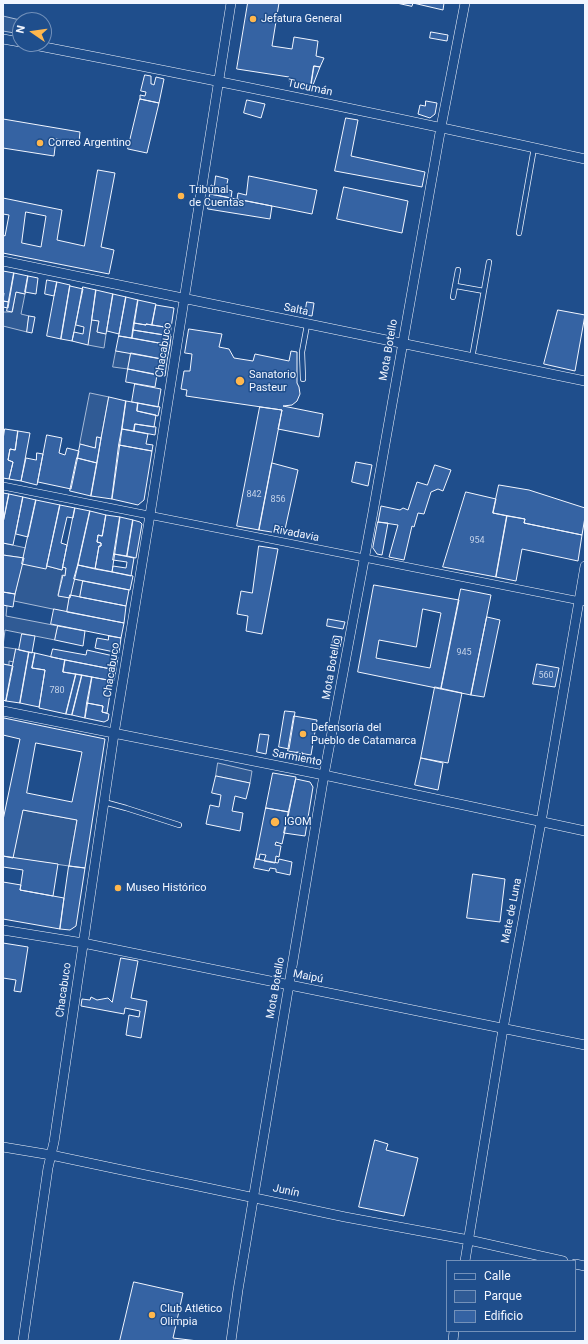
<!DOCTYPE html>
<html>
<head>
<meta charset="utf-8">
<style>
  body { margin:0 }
  #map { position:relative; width:588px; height:1344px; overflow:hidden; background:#1f4e8c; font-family:Roboto,sans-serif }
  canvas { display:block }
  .frame { position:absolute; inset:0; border:4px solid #f2f6ff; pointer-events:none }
  .legend { position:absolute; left:446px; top:1260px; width:130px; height:72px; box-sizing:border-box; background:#1f4e8c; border:1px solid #7391ba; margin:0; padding:5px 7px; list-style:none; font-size:12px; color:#f2f6ff }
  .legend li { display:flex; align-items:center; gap:8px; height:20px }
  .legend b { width:20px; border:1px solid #7391ba }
  .north { position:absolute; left:12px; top:12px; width:40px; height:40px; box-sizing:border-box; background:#1f4e8c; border:1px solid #7391ba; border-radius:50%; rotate:283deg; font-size:11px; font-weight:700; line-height:16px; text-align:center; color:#f2f6ff }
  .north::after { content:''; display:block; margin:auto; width:14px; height:18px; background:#ffb74d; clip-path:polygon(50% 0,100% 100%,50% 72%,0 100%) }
</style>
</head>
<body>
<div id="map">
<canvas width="588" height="1344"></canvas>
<div class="frame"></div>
<ul class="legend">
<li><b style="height:5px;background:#1f4e8c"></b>Calle</li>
<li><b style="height:11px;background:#305b95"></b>Parque</li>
<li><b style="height:11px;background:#3563a3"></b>Edificio</li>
</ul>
<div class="north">N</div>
</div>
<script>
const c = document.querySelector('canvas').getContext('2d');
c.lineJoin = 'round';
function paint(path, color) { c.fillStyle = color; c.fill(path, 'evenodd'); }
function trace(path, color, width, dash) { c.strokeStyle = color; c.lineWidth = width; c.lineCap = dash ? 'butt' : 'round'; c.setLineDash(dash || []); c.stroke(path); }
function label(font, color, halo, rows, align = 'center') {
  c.font = font + ' Roboto,sans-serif'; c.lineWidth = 3; c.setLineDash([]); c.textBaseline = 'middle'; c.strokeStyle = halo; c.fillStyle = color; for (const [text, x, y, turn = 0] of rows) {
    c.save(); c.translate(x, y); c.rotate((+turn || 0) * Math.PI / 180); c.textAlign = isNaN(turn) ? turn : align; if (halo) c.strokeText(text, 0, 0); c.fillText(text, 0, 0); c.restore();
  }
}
const green = new Path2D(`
  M3,16L20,20V34L3,31Z
  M16,292L25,294L21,314L29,316L27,332L3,326V312H12Z
  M92,320L99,321L97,332L106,334L104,348L88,345Z
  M116,351L131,353L128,369L113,367Z
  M90,393L109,397L101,438L97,437L95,448L80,444Z
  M3,543L26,548L24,558L3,555Z
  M22,564L47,566L62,570L63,567L66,568L65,576L62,575L58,595L70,598L67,612L14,601Z
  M74,579L83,581L80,597L70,595Z
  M3,605L7,606L6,616L58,626L55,640L5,630L3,646Z
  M3,647L16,649L14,662L9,661V665L3,664Z
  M218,763L252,771L250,783L216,776Z
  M23,810L77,820L69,866L13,858Z`);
paint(green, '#305b95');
trace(green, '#a8bbd7', 1);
const building = new Path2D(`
  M248,3H279L272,46L292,49L294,37L318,41L316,56L324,58L320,67L314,66L311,85L289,81V77L237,69Z
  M397,3H444L443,10L413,3L412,6Z
  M431,32L448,35L447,41L430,38Z
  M314,66L320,67L313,85H311Z
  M145,75L151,76V84H152L154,85L156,77L164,79L159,103L140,99V95L145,96L146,92L141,91Z
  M140,99L159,103L147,153L128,149Z
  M247,100L265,104L261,118L244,113Z
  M426,101L437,103L435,114L430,118L418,114L420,105L425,106Z
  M346,118L358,120L351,156L425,172L422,187L335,171Z
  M3,119L80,132L79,142L56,139L54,156L3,148Z
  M98,170L115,173L101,247L114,250L109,274L3,253V235L5,236L9,215L3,214V198L62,210L57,240L84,246ZM26,212L46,216L41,247L22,243Z
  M216,176L228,179L226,189L232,191L231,198L210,194L211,185L214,186Z
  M249,176L317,190L312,214L237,199L238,193L246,195Z
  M344,187L408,201L402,233L337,219Z
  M210,194L272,206L270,219L208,209Z
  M3,271L14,273L9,302L3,301L4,293H3Z
  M14,273L28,276L25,294L16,292L12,312L7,311Z
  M28,276L38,278L36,294L25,292Z
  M47,280L57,282L54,296L45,294Z
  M57,282L70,285L61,339L47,336Z
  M70,286L83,289L72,341L61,339Z
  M83,287L96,290L88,345L72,341L74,332L83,334L84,327L76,325Z
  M96,290L113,294L106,334L97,332L99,321L92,320Z
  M113,294L126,297L119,334L107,331Z
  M126,297L138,300L132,338L119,336Z
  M138,300L156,304L152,325L146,324V325L134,323Z
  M3,301L9,302L8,308L3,307Z
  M307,302L314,303L312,316L305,315Z
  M156,305L174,308L171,328L152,325Z
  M558,310L585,315L575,371L544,364Z
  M29,316L35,317L32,333L27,332Z
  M134,323L146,325V324L171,328L170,336L133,330Z
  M189,329L222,334L219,347L229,349L234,358L253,361L255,354L289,361L291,351L297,352V383L299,387L300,394L297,401L292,405L283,406L323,414L319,437L278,429L282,410L186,396L187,390L181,389L184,371H190L192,354L185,353Z
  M133,330L171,336L170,345L132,338Z
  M119,336L170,345L167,360L116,351Z
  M131,353L167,360L165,376L128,369Z
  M128,369L157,375L155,387L126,382Z
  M135,384L161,389L158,407L132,402Z
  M109,397L126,401L112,499L91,496Z
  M126,401L138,403L137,411L156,415L154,427L135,424L134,431L122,429Z
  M138,403L160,407L158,416L137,411Z
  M260,407L282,410L259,530L237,526Z
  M135,424L156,427L155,435L134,431Z
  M5,429L18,431L15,450L10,449L8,460L13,462L9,479L3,478V440Z
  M122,429L148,434L146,444L153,445L152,451L119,445Z
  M18,431L30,433L21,481L9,479L13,462L8,460L10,449L15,450Z
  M47,435L62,438L59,453L65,455L67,448L79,451L71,489L38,482Z
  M97,437L101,438L97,463L77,458L80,444L95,448Z
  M119,445L152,451L144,500L138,505L112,499Z
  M37,453L43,454L37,485L21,481L26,458L36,460Z
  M77,458L97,463L91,496L70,491Z
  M356,462L372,465L368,486L352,482Z
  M272,463L298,470L284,534L259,530Z
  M435,465L451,470L443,491L438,489L431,492L424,514L418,513L414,527L412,526L404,560L389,557L398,525L378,522L381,506L400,510L403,508L408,510L417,482L427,485Z
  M499,485L529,490L585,508V517L582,535L524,523L525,519L493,513Z
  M466,492L496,499L493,513L507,516L496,577L443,567Z
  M3,493L9,494L3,523Z
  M9,494L23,497L13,545L3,543V523Z
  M23,497L36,500L28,537L16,534Z
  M36,500L60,505L46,569L22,564Z
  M60,505L75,508L73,518L67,517L61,543L67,545L62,570L47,566Z
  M75,508L90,511L78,565L70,598L58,596L63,575L65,576L66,568L63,567Z
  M90,511L106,515L102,536L98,535L97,542L101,543V546H99L95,569L78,565Z
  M106,515L120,517L112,572L95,569L99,546H101V543L97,542L98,535L102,536Z
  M507,516L525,519L524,523L582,535L578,561L522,549L516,581L496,577Z
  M120,517L133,520L127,556L114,554Z
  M133,520L140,522L142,524L136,558L127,556Z
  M378,522L388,523L382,555L377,554L373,548Z
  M259,546L278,549L262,634L246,631L248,616L237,614L241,591L252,593Z
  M114,554L134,558L131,576L112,572L113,566L126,568L127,562L113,560Z
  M3,555L24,558L15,594L3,592Z
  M78,565L133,576L130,590L74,579Z
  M83,581L129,590L126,606L80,597Z
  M374,585L459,600L441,689L358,672ZM423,609L441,613L430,668L376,658L379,640L416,647Z
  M461,589L491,595L471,695L441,689Z
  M3,592L15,594L13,607L3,605Z
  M70,595L126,606L124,623L67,612Z
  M54,609L124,623L121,638L51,624Z
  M487,617L500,620L484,697L471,695Z
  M328,619L345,622L343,629L327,626Z
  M58,626L85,631L83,646L55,640Z
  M22,634L35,636L32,653L19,650Z
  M109,636L121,638L119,653L95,648L97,638L108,640Z
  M334,636L342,637L340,647L332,645Z
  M16,649L29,652L20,703L6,701Z
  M53,649L86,655L87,650L118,657L116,670L51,657Z
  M29,652L35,653L32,668L45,670L39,707L20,703Z
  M35,653L65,660L63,672L76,674L66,714L39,708L45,670L32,668Z
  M65,660L116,670L114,681L63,672Z
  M3,664L13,666L6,701L3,700Z
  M537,664L559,668L555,687L533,684Z
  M76,674L82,675L72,715L66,714Z
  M82,675L92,677L85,718L72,715Z
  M92,677L112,681L107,713L102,712L103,706L87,703Z
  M435,687L462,693L448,763L421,758Z
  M87,703L103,706L102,712L109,714L108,720L104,722L85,718Z
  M285,711L295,712L289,749L279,747Z
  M294,716L317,720L311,755L288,751Z
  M4,718L105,739L85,868L69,866L77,820L23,810L13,858L3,856V820L20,739L3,735ZM36,743L82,752L72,802L27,793Z
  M260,734L269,735L266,754L257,752Z
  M297,752L303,753L302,758L296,756Z
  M421,758L443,763L438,790L415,785Z
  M273,773L296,777L289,812L266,808Z
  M216,776L250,783L246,799L235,796L232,811L243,813L240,831L206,824L210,805L219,807L221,795L212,793Z
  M296,779L310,782L313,787L305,836L284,833Z
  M266,808L289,812L282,844L276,842L275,845L281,846L279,857L276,856L275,863L264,861L266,855L260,854L259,859H256Z
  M3,856L58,864L53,896L20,890L23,870L3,867Z
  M256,859L278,863L279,859L292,862L290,875L276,872V869L270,868L269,871L254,868Z
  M69,866L85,868L76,926L70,930L60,929Z
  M473,874L505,879L500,922L467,918Z
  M3,882L21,885L20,890L64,898L60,929L3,919Z
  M3,943L28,947L21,992L14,991L16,980L3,978Z
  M121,958L138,961L131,998L147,1001L141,1038L126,1035L129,1015L139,1017L140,1011L125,1008L124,1014L81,1006L82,999L90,1000L91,997L97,1000L108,998L112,1002Z
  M375,1140L388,1144L386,1150L418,1158L404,1216L359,1207Z
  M134,1282L183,1293L173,1338L198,1341H120Z`);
paint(building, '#3563a3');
trace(building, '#f2f6ff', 1);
const service = new Path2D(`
  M519,233L534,148
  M456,286L484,291
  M453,297L458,270
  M472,358L489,262
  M303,379L302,352L307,325
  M104,802L126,808L179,825`);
const pedestrian = new Path2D(`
  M3,486L585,602`);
const minor = new Path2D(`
  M3,39L20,42
  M29,44C215,80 400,118 585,159
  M3,261L585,381
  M3,711L324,775L585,831
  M3,930L83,943L585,1045
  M3,1147L51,1155L345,1217L469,1240L563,1261
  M465,1261L503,1029L541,822L585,566
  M575,1264L585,1266
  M23,1341L48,1168L54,1142L114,734L150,515L231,3
  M231,1341L238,1290L324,775L373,512L441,127L465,3
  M453,1341L454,1331`);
trace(service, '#f2f6ff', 6);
trace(pedestrian, '#f2f6ff', 8);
trace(minor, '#f2f6ff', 10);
trace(service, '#1f4e8c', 4.5);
trace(pedestrian, '#1f4e8c', 7);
trace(minor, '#1f4e8c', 9);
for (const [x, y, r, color] of [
  [253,19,4,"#ffb74d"],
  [40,143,4,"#ffb74d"],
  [181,196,4,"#ffb74d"],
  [240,381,5,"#ffb74d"],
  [303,734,4,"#ffb74d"],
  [275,822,5,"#ffb74d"],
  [118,888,4,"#ffb74d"],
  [152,1315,4,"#ffb74d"]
]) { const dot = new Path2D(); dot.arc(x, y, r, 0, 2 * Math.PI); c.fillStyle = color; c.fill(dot); trace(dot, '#1f4e8c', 1.5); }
label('9px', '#c3d1e8', null, [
  ["842",254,495],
  ["856",278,500],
  ["954",477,541],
  ["945",464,653],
  ["560",546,676],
  ["780",57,691]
]);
label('11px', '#f2f6ff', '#1f4e8c', [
  ["Jefatura General",261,19],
  ["Correo Argentino",48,143],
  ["Tribunal",189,190],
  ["de Cuentas",189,203],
  ["Sanatorio",249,375],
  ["Pasteur",249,388],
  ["Defensoría del",311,728],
  ["Pueblo de Catamarca",311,741],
  ["IGOM",284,822],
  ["Museo Histórico",126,888],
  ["Club Atlético",160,1309],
  ["Olimpia",160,1322]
], 'left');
label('11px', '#f2f6ff', '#1f4e8c', [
  ["Tucumán",310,88,12],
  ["Salta",296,310,11],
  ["Chacabuco",164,350,-81],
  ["Mota Botello",389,350,-80],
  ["Rivadavia",296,534,11],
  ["Mota Botello",332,669,-80],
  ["Chacabuco",112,670,-81],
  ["Sarmiento",297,758,11],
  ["Mate de Luna",512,911,-79],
  ["Maipú",308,977,11],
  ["Mota Botello",276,988,-80],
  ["Chacabuco",64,990,-82],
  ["Junín",286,1191,12]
]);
</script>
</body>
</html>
